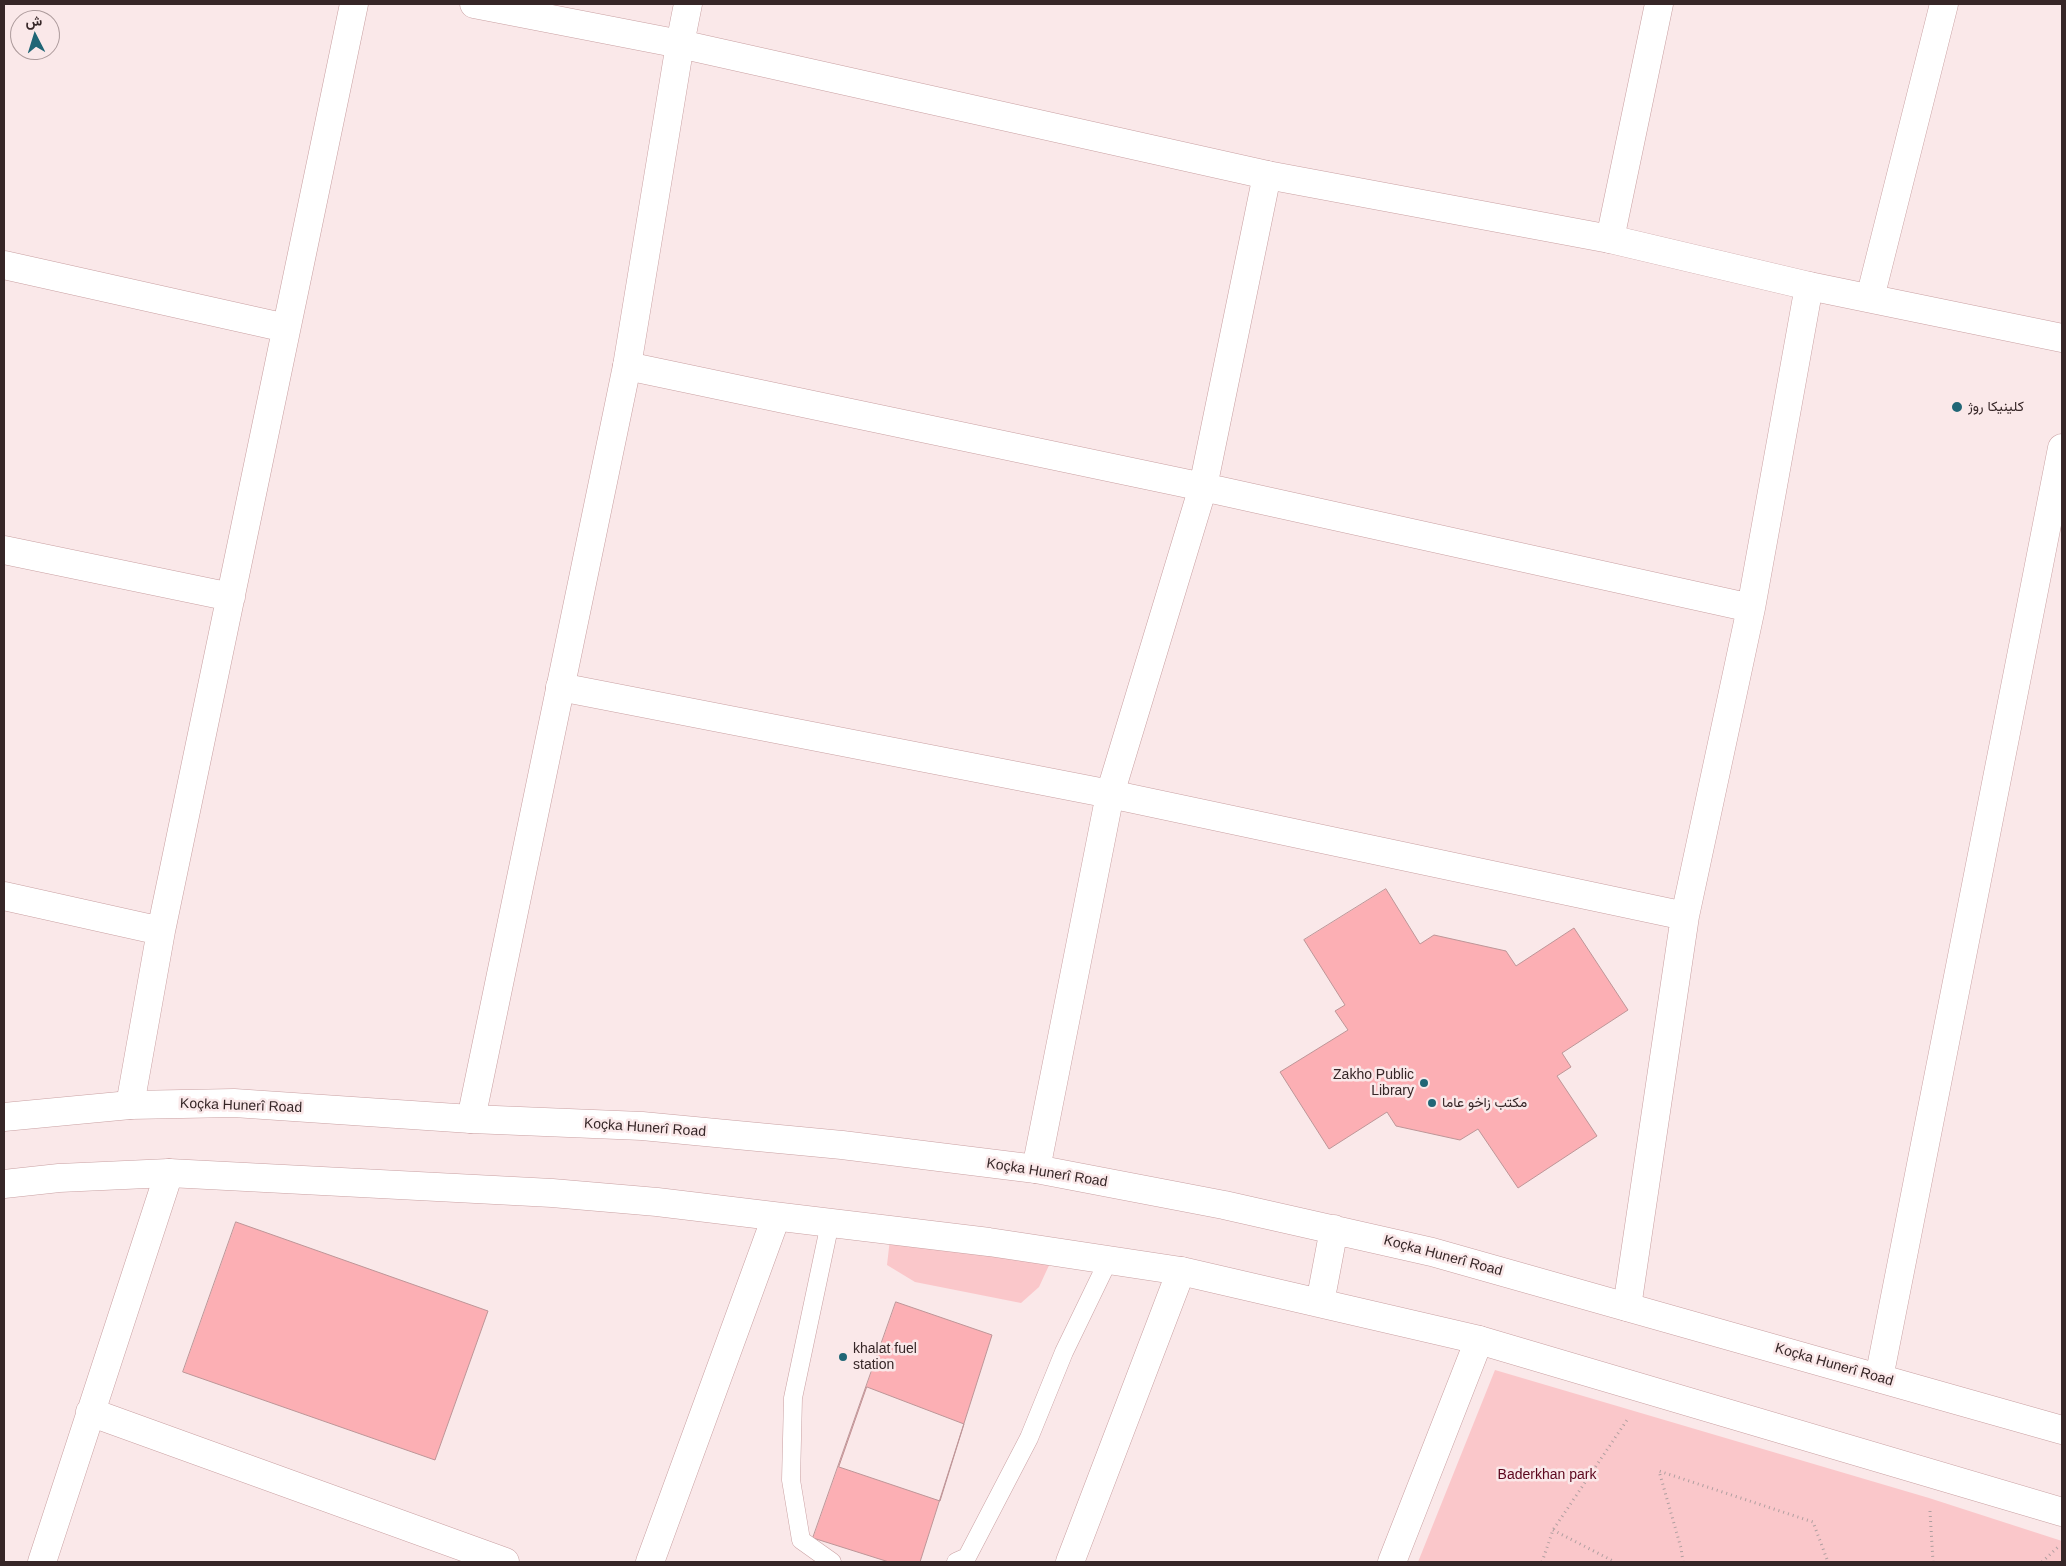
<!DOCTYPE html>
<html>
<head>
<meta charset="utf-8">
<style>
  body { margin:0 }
  #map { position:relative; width:2066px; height:1566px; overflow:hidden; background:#fae8e9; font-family:Arial,Vazirmatn,sans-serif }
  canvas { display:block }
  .frame { position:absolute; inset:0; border:5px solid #362627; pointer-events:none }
  .north { position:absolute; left:10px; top:10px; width:50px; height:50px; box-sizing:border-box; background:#fae8e9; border:1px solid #ac9a9b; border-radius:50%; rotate:355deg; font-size:14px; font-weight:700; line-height:20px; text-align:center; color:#362627 }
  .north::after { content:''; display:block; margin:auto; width:18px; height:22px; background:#206676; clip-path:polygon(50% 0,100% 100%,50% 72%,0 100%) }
</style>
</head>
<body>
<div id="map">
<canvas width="2066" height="1566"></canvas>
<div class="frame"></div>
<div class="north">ش</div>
</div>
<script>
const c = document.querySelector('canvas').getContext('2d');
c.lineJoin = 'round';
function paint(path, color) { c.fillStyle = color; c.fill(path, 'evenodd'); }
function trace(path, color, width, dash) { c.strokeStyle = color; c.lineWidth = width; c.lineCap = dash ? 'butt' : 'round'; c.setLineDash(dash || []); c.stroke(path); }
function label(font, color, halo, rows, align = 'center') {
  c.font = font + ' Arial,Vazirmatn,sans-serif'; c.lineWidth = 5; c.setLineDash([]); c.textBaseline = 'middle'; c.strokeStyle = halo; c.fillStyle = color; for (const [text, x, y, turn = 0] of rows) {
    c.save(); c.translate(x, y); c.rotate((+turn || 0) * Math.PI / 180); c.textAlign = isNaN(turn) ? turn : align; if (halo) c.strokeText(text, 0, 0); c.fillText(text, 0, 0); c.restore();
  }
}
paint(new Path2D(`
  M891,1230L1051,1261L1039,1287L1021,1303L915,1282L887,1265Z
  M1495,1370L1929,1498L2062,1541V1562H1418Z`), '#fac7ca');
const building = new Path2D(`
  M1386,889L1420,944L1434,935L1506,951L1516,966L1574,928L1628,1010L1562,1053L1571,1067L1557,1076L1597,1136L1518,1188L1478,1129L1460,1140L1396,1126L1387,1112L1329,1149L1280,1072L1348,1030L1335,1011L1345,1005L1304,940Z
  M236,1222L488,1311L435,1460L183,1372Z
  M896,1302L992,1335L920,1562H889L813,1538Z
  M867,1387L964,1424L940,1501L839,1467Z`);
paint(building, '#fcafb4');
trace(building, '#bd9597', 1);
const service = new Path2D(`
  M830,1223L793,1398L791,1480L801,1540L832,1562
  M956,1562L967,1557L1029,1438L1064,1352L1109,1259`);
const minor = new Path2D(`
  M680,44L688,4
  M1610,239L1659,4
  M4,265L286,328
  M1870,298L1944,4
  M627,366L1203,487L1751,608
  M4,550L231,597
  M560,687L1110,794L1685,916
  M4,896L161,931
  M130,1105L161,931L354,4
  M1036,1169L1110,794L1203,487L1267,175
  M1627,1307L1685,916L1751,608L1809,286
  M1879,1378L2062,448
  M90,1412L505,1562
  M42,1562L169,1173
  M650,1562L776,1217
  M1070,1562L1181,1271
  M1392,1562L1479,1340`);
const tertiary = new Path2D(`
  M474,4L680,44L1267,175L1610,239L1809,286L2062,338
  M471,1119L627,366L680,44`);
const primary = new Path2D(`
  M4,1117L130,1105L234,1103L471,1119L642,1126L842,1145L1036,1169L1224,1205L1432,1252L2062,1430
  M4,1184L59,1178L169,1173L552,1193L657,1202L989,1242L1181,1271L1479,1340L2062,1512
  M1320,1303L1334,1229`);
trace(service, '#c9a0a2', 19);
trace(minor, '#c9a0a2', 29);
trace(tertiary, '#c9a0a2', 29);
trace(primary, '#c9a0a2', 29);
trace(new Path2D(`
  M1930,1511L1933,1562
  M1553,1530L1615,1562
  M1542,1562L1553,1530L1627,1420
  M1683,1562L1681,1548L1659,1471L1813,1522L1828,1562
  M2042,1562L2058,1547`), '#b09fa0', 3, [1, 4]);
trace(service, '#fff', 18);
trace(minor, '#fff', 28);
trace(tertiary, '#fff', 28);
trace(primary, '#fff', 28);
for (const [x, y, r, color] of [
  [1957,407,6,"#206676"],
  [1424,1083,5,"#206676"],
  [1432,1103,5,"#206676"],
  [843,1357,5,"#206676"]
]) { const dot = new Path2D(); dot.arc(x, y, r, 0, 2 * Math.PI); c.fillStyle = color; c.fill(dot); trace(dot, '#fae8e9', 2); }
label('14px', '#362627', '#fae8e9', [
  ["كلينيكا روژ",1968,407],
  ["Zakho Public",1414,1075,"right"],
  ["Library",1414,1091,"right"],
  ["مكتب زاخو عاما",1442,1103],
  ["khalat fuel",853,1349],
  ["station",853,1365]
], 'left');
label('14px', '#362627', '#fae8e9', [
  ["Koçka Hunerî Road",241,1106,2],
  ["Koçka Hunerî Road",645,1128,4],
  ["Koçka Hunerî Road",1047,1173,9],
  ["Koçka Hunerî Road",1443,1256,15],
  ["Koçka Hunerî Road",1834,1365,16]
]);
label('14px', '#5b061c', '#fae8e9', [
  ["Baderkhan park",1547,1475]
]);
</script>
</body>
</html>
